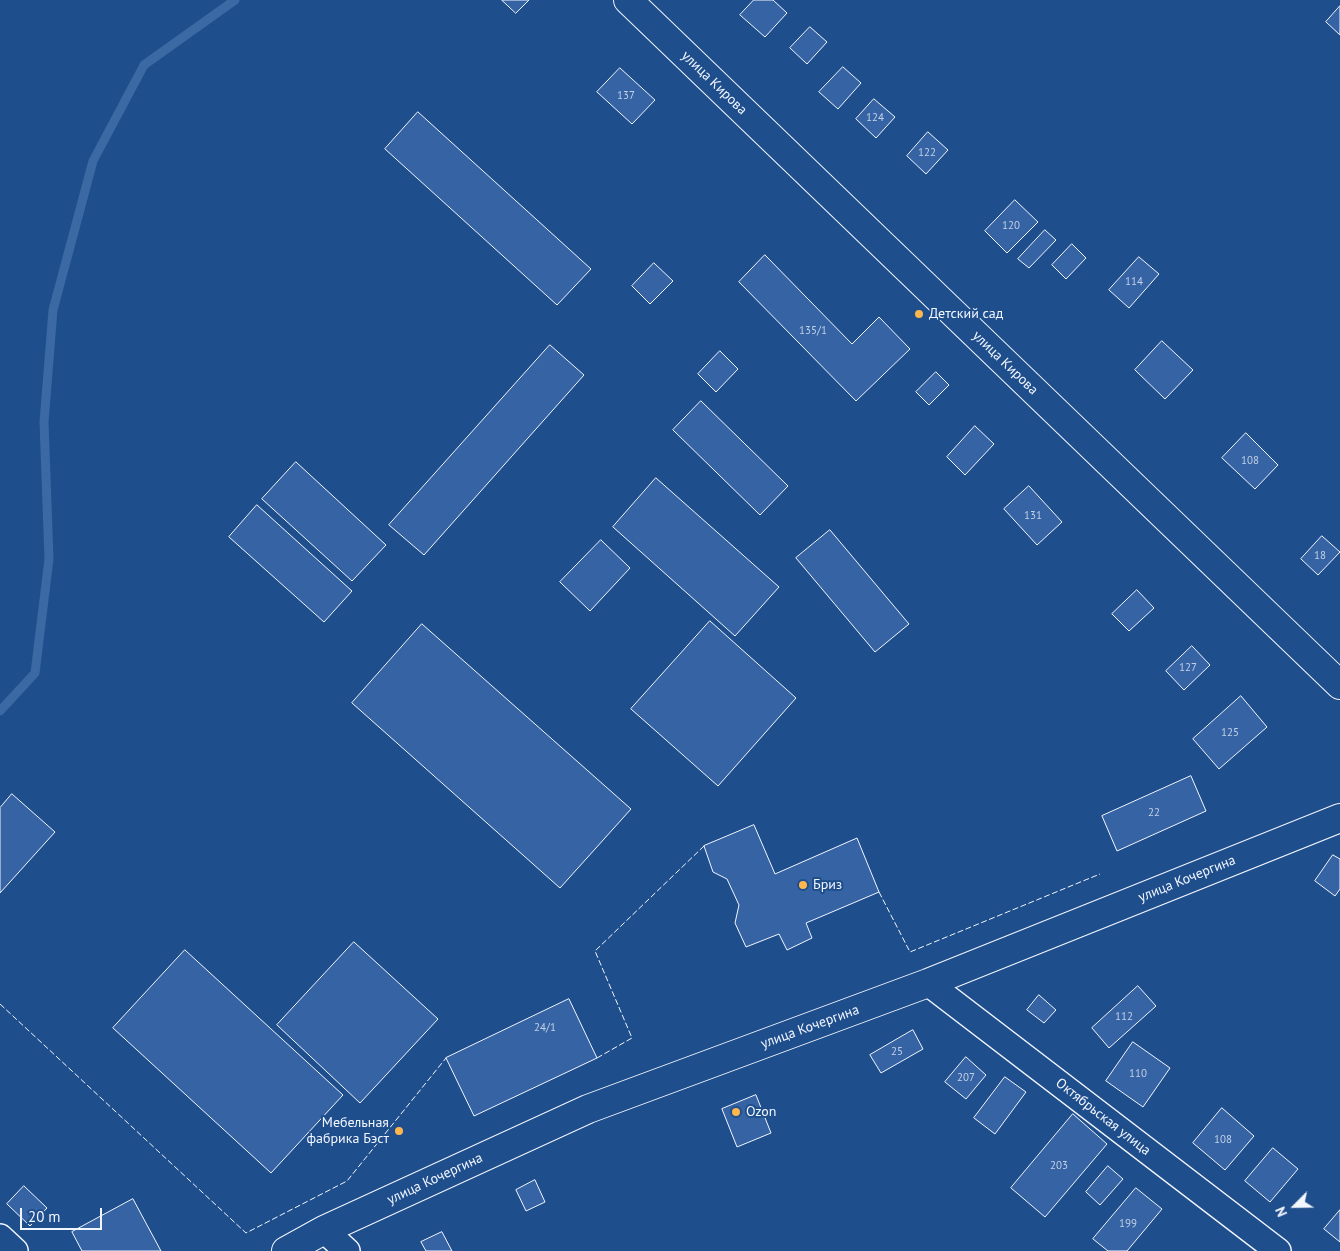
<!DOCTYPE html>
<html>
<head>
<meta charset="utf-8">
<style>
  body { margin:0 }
  #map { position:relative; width:1340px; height:1251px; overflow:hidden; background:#1f4e8c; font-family:"PT Sans",sans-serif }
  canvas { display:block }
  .north { position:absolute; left:1270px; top:1181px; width:50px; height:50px; -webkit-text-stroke:4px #1f4e8c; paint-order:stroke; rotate:247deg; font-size:14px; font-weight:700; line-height:20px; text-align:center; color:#f2f6ff }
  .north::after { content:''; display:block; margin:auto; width:18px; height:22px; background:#f2f6ff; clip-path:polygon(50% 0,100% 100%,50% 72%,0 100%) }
  .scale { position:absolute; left:20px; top:1208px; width:82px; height:22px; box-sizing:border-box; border:2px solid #f2f6ff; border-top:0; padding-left:6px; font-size:15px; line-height:18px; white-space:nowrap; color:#f2f6ff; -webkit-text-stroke:4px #1f4e8c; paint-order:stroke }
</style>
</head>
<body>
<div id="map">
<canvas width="1340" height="1251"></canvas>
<div class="north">N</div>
<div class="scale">20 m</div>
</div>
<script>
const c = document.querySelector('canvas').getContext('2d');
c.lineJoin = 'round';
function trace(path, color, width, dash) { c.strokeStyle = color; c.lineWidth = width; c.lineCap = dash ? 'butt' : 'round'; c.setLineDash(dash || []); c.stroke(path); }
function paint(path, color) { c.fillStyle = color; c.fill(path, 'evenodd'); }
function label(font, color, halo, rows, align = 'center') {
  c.font = font + ' "PT Sans",sans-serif'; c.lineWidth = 4; c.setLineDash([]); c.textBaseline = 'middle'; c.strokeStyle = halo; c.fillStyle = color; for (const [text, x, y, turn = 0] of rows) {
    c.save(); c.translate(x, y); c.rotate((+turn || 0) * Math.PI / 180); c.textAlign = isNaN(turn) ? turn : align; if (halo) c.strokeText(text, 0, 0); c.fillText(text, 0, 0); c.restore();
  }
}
trace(new Path2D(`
  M0,711L35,673L49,559L44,422L53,310L93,161L144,65L235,0`), '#3b69a3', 9);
const building = new Path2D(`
  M502,0H529L516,13Z
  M754,0H773L787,13L765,37L740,15Z
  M1340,6V35L1326,22Z
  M810,27L827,42L807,64L790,48Z
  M843,67L861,83L838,109L819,92Z
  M620,68L655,100L632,124L597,92Z
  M874,99L895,117L876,138L856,119Z
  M418,112L591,269L557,305L385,149Z
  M928,132L948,150L926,174L907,156Z
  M1015,200L1038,222L1007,253L985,231Z
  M1045,230L1056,240L1029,268L1018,259Z
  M1072,244L1086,258L1066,279L1052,265Z
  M765,255L852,344L879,317L910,349L856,401L739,282Z
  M1139,257L1159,274L1129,308L1109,290Z
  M654,263L673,281L650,304L632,286Z
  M1162,341L1193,370L1165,399L1135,370Z
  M550,345L584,375L424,555L389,525Z
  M720,351L738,369L716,392L698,374Z
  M936,372L949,385L929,405L916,392Z
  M701,401L788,486L760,515L673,430Z
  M975,426L994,444L965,475L947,457Z
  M1246,433L1278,465L1255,489L1222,458Z
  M296,462L386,545L352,581L262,499Z
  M656,478L779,587L735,636L613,527Z
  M1029,486L1062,522L1037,545L1004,509Z
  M257,505L352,591L324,622L229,537Z
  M830,530L909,624L875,652L796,558Z
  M1322,536L1340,552L1318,575L1301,559Z
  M601,540L630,568L590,611L560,582Z
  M1137,590L1154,608L1129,631L1112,614Z
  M710,621L796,698L718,786L631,709Z
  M422,624L631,809L560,888L352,703Z
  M1192,646L1210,665L1184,690L1166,671Z
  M1241,696L1267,727L1219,769L1193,739Z
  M1191,776L1206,811L1117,851L1102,816Z
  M12,794L55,832L0,893V808Z
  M754,825L775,874L857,838L879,892L806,923L812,938L787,950L779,934L746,947L735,923L739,905L727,879L713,872L704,846Z
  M1333,855L1340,859V889L1335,896L1315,881Z
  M354,942L438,1019L360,1103L277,1025Z
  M185,950L343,1095L271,1173L113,1028Z
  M1138,986L1156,1006L1109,1048L1092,1028Z
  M1039,995L1056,1010L1044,1023L1027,1010Z
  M569,999L597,1058L474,1116L446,1058Z
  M913,1030L923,1049L881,1073L870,1055Z
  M1133,1042L1170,1068L1143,1107L1106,1081Z
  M966,1057L986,1075L966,1099L945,1082Z
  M1005,1077L1026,1092L995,1134L974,1118Z
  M756,1095L771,1133L737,1147L722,1109Z
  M1222,1108L1254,1136L1225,1170L1193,1143Z
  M1073,1114L1107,1144L1045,1217L1011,1188Z
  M1273,1148L1298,1169L1270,1202L1245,1181Z
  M1108,1166L1123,1179L1100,1205L1086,1192Z
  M535,1180L545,1202L526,1211L516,1190Z
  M24,1186L47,1208L30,1226L7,1204Z
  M1136,1188L1162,1209L1127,1251H1108L1093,1239Z
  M133,1199L161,1251H82L72,1232Z
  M1340,1210V1242L1324,1229Z
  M442,1232L452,1251H426L421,1242Z`);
paint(building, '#3563a3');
trace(building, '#f2f6ff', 1);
const minor = new Path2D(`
  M928,983L1278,1251
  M324,1230L347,1251
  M0,1237L15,1251`);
const tertiary = new Path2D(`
  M628,0L1340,685
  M286,1251L324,1230L588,1109L928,983L1340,818`);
trace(minor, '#f2f6ff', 28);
trace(tertiary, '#f2f6ff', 30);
trace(minor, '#1f4e8c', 25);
trace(tertiary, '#1f4e8c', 28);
trace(new Path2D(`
  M879,892L910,952L1100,874
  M0,1004L246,1233L347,1181L446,1058
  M597,1058L632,1038L595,951L704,846`), '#f2f6ff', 1, [6, 2.5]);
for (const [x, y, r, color] of [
  [919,314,5,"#ffb74d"],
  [803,885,5,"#ffb74d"],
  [736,1112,5,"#ffb74d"],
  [399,1131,5,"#ffb74d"]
]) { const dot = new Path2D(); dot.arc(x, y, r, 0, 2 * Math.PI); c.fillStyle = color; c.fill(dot); trace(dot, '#1f4e8c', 2); }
label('11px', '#c3d1e8', null, [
  ["137",626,96],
  ["124",875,118],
  ["122",927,153],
  ["120",1011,226],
  ["114",1134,282],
  ["135/1",813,331],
  ["108",1250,461],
  ["131",1033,516],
  ["18",1320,556],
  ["127",1188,668],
  ["125",1230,733],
  ["22",1154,813],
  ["112",1124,1017],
  ["24/1",545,1028],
  ["25",897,1052],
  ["110",1138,1074],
  ["207",966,1078],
  ["108",1223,1140],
  ["203",1059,1166],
  ["199",1128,1224]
]);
label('14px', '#f2f6ff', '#1f4e8c', [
  ["улица Кирова",714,83,44],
  ["улица Кирова",1005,363,44],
  ["улица Кочергина",1187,879,-22],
  ["улица Кочергина",810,1027,-20],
  ["Октябрьская улица",1103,1117,38],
  ["улица Кочергина",435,1179,-25]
]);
label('14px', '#f2f6ff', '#1f4e8c', [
  ["Детский сад",929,314],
  ["Бриз",813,885],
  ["Ozon",746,1112],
  ["Мебельная",389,1123,"right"],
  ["фабрика Бэст",389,1139,"right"]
], 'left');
</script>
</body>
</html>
